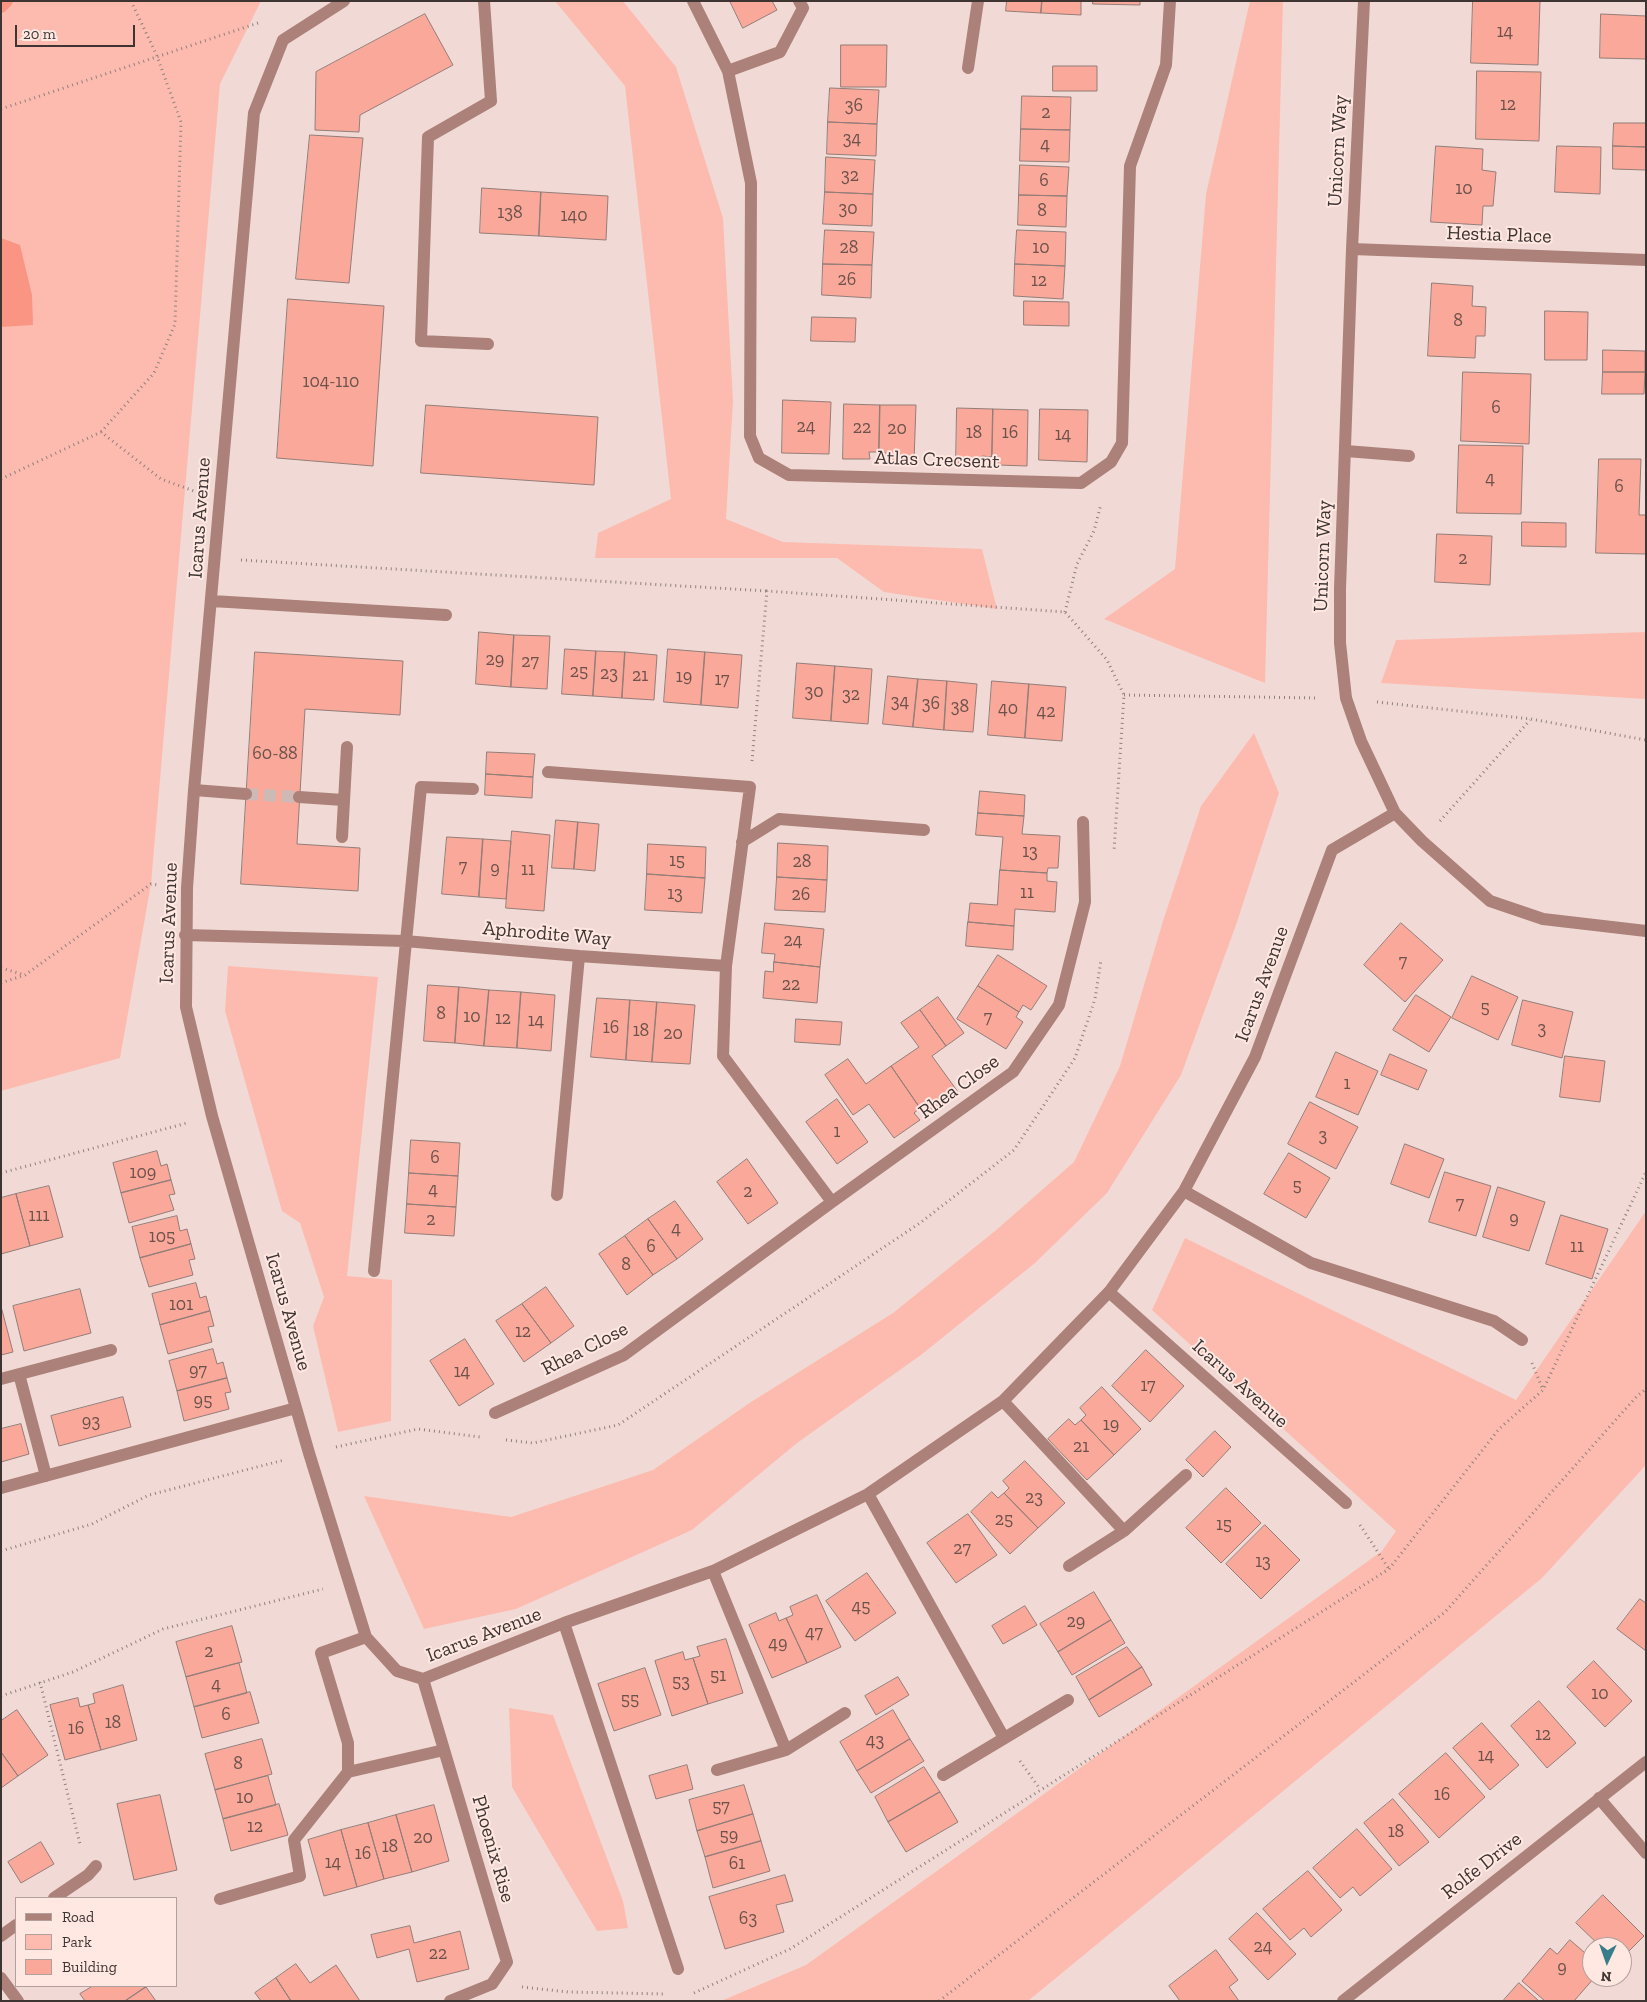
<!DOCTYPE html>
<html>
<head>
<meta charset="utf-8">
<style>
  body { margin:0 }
  #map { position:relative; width:1647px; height:2002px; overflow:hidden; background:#f1dad5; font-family:"Zilla Slab",serif }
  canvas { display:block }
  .frame { position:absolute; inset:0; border:2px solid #3e3533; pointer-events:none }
  .legend { position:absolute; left:15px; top:1897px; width:162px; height:90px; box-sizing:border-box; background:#ffe7e2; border:1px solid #b2a09c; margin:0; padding:6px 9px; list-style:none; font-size:15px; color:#3e3533 }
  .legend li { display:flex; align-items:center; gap:10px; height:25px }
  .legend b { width:25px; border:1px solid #b2a09c }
  .north { position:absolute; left:1582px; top:1937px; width:50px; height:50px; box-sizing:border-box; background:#ffe7e2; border:1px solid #b2a09c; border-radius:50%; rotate:183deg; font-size:14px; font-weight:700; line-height:20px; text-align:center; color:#3e3533 }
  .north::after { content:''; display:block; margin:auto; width:18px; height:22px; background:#387e8a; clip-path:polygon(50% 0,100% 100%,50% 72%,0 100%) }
  .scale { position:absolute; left:15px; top:25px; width:120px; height:22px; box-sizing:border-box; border:2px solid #3e3533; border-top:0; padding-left:6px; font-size:15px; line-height:18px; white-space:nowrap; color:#3e3533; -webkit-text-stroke:4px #ffe7e2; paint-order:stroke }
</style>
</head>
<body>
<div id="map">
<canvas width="1647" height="2002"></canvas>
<div class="frame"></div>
<ul class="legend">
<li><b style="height:6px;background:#ac8179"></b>Road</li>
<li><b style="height:14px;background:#fdbbaf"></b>Park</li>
<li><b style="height:14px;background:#f9a899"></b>Building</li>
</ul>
<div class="north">N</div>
<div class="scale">20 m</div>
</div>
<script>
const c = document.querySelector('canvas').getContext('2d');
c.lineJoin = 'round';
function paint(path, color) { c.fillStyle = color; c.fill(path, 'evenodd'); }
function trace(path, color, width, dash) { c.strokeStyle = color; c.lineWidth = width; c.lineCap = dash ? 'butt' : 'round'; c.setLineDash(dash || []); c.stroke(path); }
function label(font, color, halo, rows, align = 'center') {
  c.font = font + ' "Zilla Slab",serif'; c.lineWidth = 4; c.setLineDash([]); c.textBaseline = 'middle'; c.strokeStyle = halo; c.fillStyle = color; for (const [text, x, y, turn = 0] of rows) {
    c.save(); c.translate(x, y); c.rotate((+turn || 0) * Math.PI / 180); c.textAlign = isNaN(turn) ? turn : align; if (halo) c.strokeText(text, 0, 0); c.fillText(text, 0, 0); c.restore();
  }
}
paint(new Path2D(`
  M1,1H261L220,84L151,884L120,1058L1,1091Z
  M555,1H623L676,67L723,218L733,401L726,519L783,542L982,549L997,609L884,592L837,558H595L598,533L671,499L625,86Z
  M1250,1H1283L1265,683L1104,619L1175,569L1206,194Z
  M1646,632V699L1381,683L1396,640Z
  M1254,733L1279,793L1236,925L1181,1075L1107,1193L1035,1263L921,1355L797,1443L692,1530L516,1609L424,1629L364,1496L511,1517L653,1470L751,1402L893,1313L995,1231L1074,1162L1120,1066L1163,921L1201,806Z
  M228,966L378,977L347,1276L392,1280L391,1421L338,1432L313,1326L324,1297L300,1223L282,1211L225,1011Z
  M1646,1211V1465L1542,1578L1028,2001H721L806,1965L1382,1551L1396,1531L1152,1310L1185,1238L1516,1400Z
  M509,1708L553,1715L623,1901L628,1928L597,1931L512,1787Z`), '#fdbbaf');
paint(new Path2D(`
  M1,238L20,245L32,295L33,325L1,327Z`), '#fa9584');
trace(new Path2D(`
  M1,7L7,1`), '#fa9584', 12);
const building = new Path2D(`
  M730,1H772L777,10L743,28Z
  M1007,1H1042L1041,13L1006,11Z
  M1042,1H1081V15L1041,13Z
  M1093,1H1140V5L1093,4Z
  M1473,1H1540L1538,65L1471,63Z
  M425,14L453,65L360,115L359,132L315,130L316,72Z
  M1601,14L1646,16V59L1600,58Z
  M841,45H887L886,87H841Z
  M1053,66H1097V91H1053Z
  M1477,71L1541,72L1539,141L1476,139Z
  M830,88L879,90L877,124L828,122Z
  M1022,96L1071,97L1070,130L1021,129Z
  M828,122L877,124L876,156L827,154Z
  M1614,123H1646V147L1613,146Z
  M1021,129L1070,130L1069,162L1020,161Z
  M310,135L363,138L349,283L296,279Z
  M1436,146L1483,149L1482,170L1496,172L1493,206H1483L1482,225L1431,222Z
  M1557,146L1601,147L1600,194L1555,192Z
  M1613,146L1646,147V170L1613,169Z
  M826,157L875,160L873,194L825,192Z
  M1020,165L1069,167L1067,196L1019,195Z
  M482,188L541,192L539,236L480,233Z
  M541,192L608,196L606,240L539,236Z
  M825,192L873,194L872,226L823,224Z
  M1019,195L1067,196L1066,227L1018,225Z
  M825,230L874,232L872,265L823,264Z
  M1017,230L1066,232L1065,266L1015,264Z
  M823,264L872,265L871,298L822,295Z
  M1015,264L1065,266L1063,299L1014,296Z
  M1432,283L1473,286L1472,306L1486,307L1485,336H1476L1475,358L1428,356Z
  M288,299L384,306L373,466L277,458Z
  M1024,301L1069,302V326L1024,325Z
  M1545,311L1588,312L1587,360H1545Z
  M812,317L856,318L855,342L811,341Z
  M1603,350L1645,351V372H1603Z
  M1463,372L1531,374L1529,444L1461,441Z
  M1603,372H1645L1644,394H1602Z
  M783,400L831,402L829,454L782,453Z
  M844,404L880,405L879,452H869L870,459H843Z
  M426,405L598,417L594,485L421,473Z
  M880,405H916L914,461L885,460V452H879Z
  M957,408L993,409L992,457L982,456V463H956Z
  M993,409L1028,410L1027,466L998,465V457H992Z
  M1040,409L1088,410L1087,462L1039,460Z
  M1459,445L1523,446L1521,514L1457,513Z
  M1599,459H1641L1639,515H1646V554L1596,553Z
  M1522,522L1566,523V547L1522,546Z
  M1437,534L1492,536L1490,585L1435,582Z
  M479,632L514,635L511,687L476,684Z
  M514,635L550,636L547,689L511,687Z
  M565,649L596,651L593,696L562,694Z
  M668,649L705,652L701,705L664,702Z
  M596,651L625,652L622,698L593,696Z
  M255,652L403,661L400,715L305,709L297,844L360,848L358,891L241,884Z
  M625,652L657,655L654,700L622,698Z
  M705,652L742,655L738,708L701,705Z
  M797,663L835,666L831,721L793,718Z
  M835,666L872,669L868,724L831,721Z
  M888,676L918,679L913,727L883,724Z
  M918,679L947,681L944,730L913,727Z
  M947,681L977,684L973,732L944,730Z
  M992,681L1029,684L1025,738L988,735Z
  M1029,684L1066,687L1062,741L1025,738Z
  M487,752L535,754L533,777L486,774Z
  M486,774L533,777L532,798L485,795Z
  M980,791L1025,795L1024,816L978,813Z
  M978,813L1024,816L1022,834L1060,836L1058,868H1048L1047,873L1000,870L1003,837L976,835Z
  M556,820L578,822L574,869L552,868Z
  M578,822L599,824L595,871L574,869Z
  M512,831L550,835L544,911L506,908Z
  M447,837L483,839L479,897L442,894Z
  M483,839L511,841L506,899L479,897Z
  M778,843L828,846L827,880L777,877Z
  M648,844L706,847L705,878L647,874Z
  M1000,870L1047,873V881L1057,882L1055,912L1015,909L1014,926L968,922L970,903L997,905Z
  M647,874L705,878L702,913L645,910Z
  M777,877L827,880L825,912L775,910Z
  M968,922L1014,926L1013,950L966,946Z
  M765,923L824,929L820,967L774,962L775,954L762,953Z
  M1401,923L1443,960L1405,1002L1364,965Z
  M998,955L1047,986L1031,1010L1023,1005L1019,1012L978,986Z
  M774,962L820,967L817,1003L763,998L765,971L773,972Z
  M1472,976L1518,997L1498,1040L1452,1018Z
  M428,985L459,987L455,1043L424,1041Z
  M978,986L1019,1012L1016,1017L1023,1022L1006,1049L957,1019Z
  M459,987L489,990L484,1046L455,1043Z
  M489,990L521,992L517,1048L484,1046Z
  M521,992L555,995L551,1051L517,1048Z
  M1416,995L1451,1017L1429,1052L1393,1030Z
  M938,997L964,1033L946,1046L920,1010Z
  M597,998L630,1000L626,1060L591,1057Z
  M630,1000L657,1002L652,1062L626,1060Z
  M1523,1000L1573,1012L1562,1058L1512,1045Z
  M657,1002L695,1005L690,1064L652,1062Z
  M920,1010L946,1046L932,1056L958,1092L932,1110L927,1103L920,1108L891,1066L919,1047L901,1023Z
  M796,1019L842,1022L840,1045L795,1042Z
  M1336,1052L1378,1071L1358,1115L1316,1097Z
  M1390,1054L1427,1070L1418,1090L1381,1075Z
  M1565,1056L1605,1061L1600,1102L1560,1097Z
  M848,1059L866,1084L891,1066L920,1108L914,1113L920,1120L894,1138L869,1104L853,1115L825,1075Z
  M837,1099L868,1142L837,1164L806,1122Z
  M1310,1102L1358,1127L1336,1169L1288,1144Z
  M411,1140L460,1143L458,1176L409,1173Z
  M1405,1144L1444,1159L1429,1198L1391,1184Z
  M157,1151L161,1166L167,1164L171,1180L121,1193L113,1163Z
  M1289,1153L1330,1178L1306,1218L1264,1194Z
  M747,1159L778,1203L748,1224L717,1182Z
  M1445,1172L1491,1186L1476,1236L1429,1222Z
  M409,1173L458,1176L456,1207L407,1204Z
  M171,1180L175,1194L169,1195L174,1210L129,1223L121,1193Z
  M49,1186L63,1237L30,1246L16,1194Z
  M1498,1187L1545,1202L1529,1251L1483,1237Z
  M16,1194L30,1246L1,1254V1198Z
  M675,1201L703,1239L677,1259L648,1219Z
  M407,1204L456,1207L454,1236L405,1233Z
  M1561,1215L1608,1229L1592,1279L1546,1264Z
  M177,1216L180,1231L187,1229L191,1244L140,1258L132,1227Z
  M648,1219L677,1259L653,1275L625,1236Z
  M625,1236L653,1275L627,1295L599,1254Z
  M191,1244L195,1259L189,1260L193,1275L149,1287L140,1258Z
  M196,1283L200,1298L206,1296L210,1311L160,1325L152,1294Z
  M546,1287L574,1326L551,1343L522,1304Z
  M80,1289L91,1333L24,1351L13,1306Z
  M522,1304L551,1343L524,1362L496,1321Z
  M2,1310L13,1352L1,1355V1311Z
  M210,1311L214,1326L208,1327L212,1342L168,1354L160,1325Z
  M465,1339L494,1384L459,1406L430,1361Z
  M213,1349L217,1364L223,1362L227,1378L177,1391L169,1361Z
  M1146,1350L1184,1386L1150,1422L1112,1386Z
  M227,1378L231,1392L225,1393L229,1409L184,1421L177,1391Z
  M1102,1387L1141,1429L1114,1455L1081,1420L1086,1415L1080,1408Z
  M123,1397L131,1427L59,1446L51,1416Z
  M1069,1419L1075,1425L1081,1420L1114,1455L1087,1480L1048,1439Z
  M21,1424L29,1454L1,1462V1429Z
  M1215,1431L1231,1447L1203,1477L1186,1460Z
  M1025,1461L1065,1503L1038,1528L1004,1493L1009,1488L1003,1481Z
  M1226,1488L1261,1523L1221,1563L1186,1528Z
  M992,1492L998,1498L1004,1493L1038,1528L1010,1554L971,1512Z
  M968,1514L997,1555L956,1583L927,1543Z
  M1265,1525L1300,1560L1261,1599L1226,1564Z
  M867,1573L896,1613L855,1641L826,1601Z
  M1094,1592L1111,1620L1058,1652L1040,1624Z
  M817,1595L841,1647L807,1663L786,1618L793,1615L790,1607Z
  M1640,1599L1646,1603V1651L1617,1629Z
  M1025,1606L1037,1625L1003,1644L992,1626Z
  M776,1613L779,1621L786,1618L807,1663L772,1678L749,1625Z
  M1111,1620L1125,1643L1072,1675L1058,1652Z
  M232,1626L242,1662L186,1677L176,1642Z
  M726,1639L743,1693L708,1704L693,1658L700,1656L697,1647Z
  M1127,1647L1142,1667L1089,1700L1076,1677Z
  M683,1652L685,1660L693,1658L708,1704L672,1716L655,1661Z
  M1594,1661L1632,1701L1605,1727L1567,1687Z
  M239,1663L247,1693L194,1707L186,1677Z
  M1142,1667L1152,1685L1099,1717L1089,1700Z
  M645,1668L661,1715L614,1731L598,1684Z
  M898,1677L909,1695L876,1715L865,1696Z
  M123,1685L137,1740L101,1750L88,1705L95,1703L93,1694Z
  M250,1692L259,1723L202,1738L194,1707Z
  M78,1698L80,1707L88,1705L101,1750L65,1760L50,1705Z
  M1539,1701L1576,1743L1547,1768L1511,1726Z
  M17,1710L48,1755L18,1776L1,1752V1721Z
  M893,1710L910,1739L857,1771L840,1742Z
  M1482,1723L1519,1765L1490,1790L1453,1748Z
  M262,1739L272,1774L215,1790L205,1754Z
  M910,1739L924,1761L871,1793L857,1771Z
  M1,1752L18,1776L1,1788Z
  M1446,1753L1485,1797L1439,1838L1399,1794Z
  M687,1765L693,1789L656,1799L649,1776Z
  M924,1767L940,1792L888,1822L875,1797Z
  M268,1776L276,1805L223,1819L215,1790Z
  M744,1785L753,1814L697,1831L689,1800Z
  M940,1792L958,1822L906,1852L888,1822Z
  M160,1795L177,1870L134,1880L117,1804Z
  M1393,1799L1429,1842L1399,1866L1364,1823Z
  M279,1804L288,1835L231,1851L223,1819Z
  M434,1805L449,1861L412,1872L396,1815Z
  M753,1814L761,1841L705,1857L697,1831Z
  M396,1815L412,1872L384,1879L368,1823Z
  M368,1823L384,1879L357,1887L341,1830Z
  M1357,1829L1392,1869L1360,1896L1353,1887L1340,1898L1313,1868Z
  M341,1830L357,1887L324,1896L308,1840Z
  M761,1841L770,1871L713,1888L705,1857Z
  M41,1842L54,1864L21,1883L8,1862Z
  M1308,1871L1342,1910L1311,1937L1304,1928L1290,1940L1263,1909Z
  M785,1875L793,1901L776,1905L784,1932L725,1949L709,1897Z
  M1603,1895L1644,1936L1622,1958V1947H1601L1576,1923Z
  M1257,1913L1296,1954L1268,1980L1229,1939Z
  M410,1926L414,1943L460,1931L469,1969L417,1982L409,1949L377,1958L371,1935Z
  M1570,1940L1592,1959V1977H1595L1574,2001H1545L1522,1981L1550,1948L1557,1954Z
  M1216,1950L1238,1980L1229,1987L1239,2001H1180L1169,1986Z
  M296,1964L310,1983L336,1965L360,2001H291L276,1978Z
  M276,1978L291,2001H261L255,1993Z
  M1519,1983L1539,2001H1503Z
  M93,1986H146V1987L125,2001H85L80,1994Z
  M146,1987L156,2001H125Z`);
paint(building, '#f9a899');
trace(building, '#937d79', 1);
trace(new Path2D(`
  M246,794L299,797`), '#cdb9b5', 12, [12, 6]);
trace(new Path2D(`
  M1,109L261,22
  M101,432L154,373L175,324L181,122L157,56L131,1
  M1,479L101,432L161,479L194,491
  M241,560L767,591
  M1065,612L1077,564L1094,531L1101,504
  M1124,695L1318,698
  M1377,702L1531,719L1646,740
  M752,761L767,591L1065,612L1107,660L1124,695L1114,851
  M1440,821L1530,720
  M1,968L25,975
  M1,983L25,975L151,884L159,885
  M1,1173L187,1123
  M1532,1363L1543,1390
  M506,1440L533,1443L618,1425L920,1223L1014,1150L1075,1058L1095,999L1101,960
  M336,1447L418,1429L480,1437
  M1360,1525L1389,1569
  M1,1551L92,1524L149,1495L284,1460
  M40,1682L80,1844
  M1,1696L73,1672L163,1629L323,1589
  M1020,1761L1040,1789
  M522,1987L568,1992L666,1994
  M694,1993L790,1949L1389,1569L1499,1429L1543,1390L1646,1172
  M939,2001L1445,1612L1637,1396L1646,1389`), '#90817d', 3, [1, 4]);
trace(new Path2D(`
  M344,1L283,40L254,113L194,790L187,888L186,1007L212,1116L309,1453L366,1637L397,1671L423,1679L564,1623L713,1571L868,1494L1003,1401L1109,1292L1184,1191L1255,1057L1332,850L1395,813
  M484,1L491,101L428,137L421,341L488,344
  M693,1L728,71L751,183L750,436L759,458L789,475L1081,483L1111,462L1122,443L1130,166L1166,65L1170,1
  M1364,1L1352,249L1340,589V643L1346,698L1361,741L1395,813L1422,841L1490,901L1543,919L1646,931
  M968,68L978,1
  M728,71L780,52L803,8L799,1
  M1352,249L1646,260
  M1346,451L1409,456
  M212,601L446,615
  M194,790L246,794
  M299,797L343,800
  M342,837L347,747
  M742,842L779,819L924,830
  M185,935L405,941L579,956L726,966L750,787L548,772
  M726,966L723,1056L832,1202
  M1184,1191L1311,1263L1494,1321L1522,1340
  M557,1195L579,956
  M374,1271L421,787L473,789
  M1109,1292L1346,1503
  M19,1374L46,1476
  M1,1379L111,1350
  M1003,1401L1124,1531L1186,1475
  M495,1413L624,1355L832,1202L1013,1072L1059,1005L1085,902L1083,822
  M1,1488L296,1408
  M868,1494L1004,1738
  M1069,1566L1124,1531
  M713,1571L786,1750L845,1713
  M564,1623L678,1969
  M366,1637L321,1653L348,1743V1772L444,1750
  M423,1679L507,1962L492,1984L450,2001
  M717,1770L786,1750
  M943,1775L1068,1700
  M1599,1798L1646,1853
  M54,1898L88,1875L96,1866
  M220,1899L300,1876L294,1840L348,1772
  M1,1936L16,1925
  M1,1978L18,2001
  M1343,2001L1646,1762`), '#ac8179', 12);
label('18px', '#6d524c', null, [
  ["14",1505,32],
  ["12",1508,105],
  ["36",854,106],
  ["2",1046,113],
  ["34",852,139],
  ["4",1045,145],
  ["32",850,176],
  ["6",1044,181],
  ["10",1464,189],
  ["30",848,209],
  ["8",1042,211],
  ["138",510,213],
  ["140",574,216],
  ["28",849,248],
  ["10",1041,248],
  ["26",847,280],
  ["12",1039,281],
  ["8",1458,321],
  ["104-110",331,382],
  ["6",1496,408],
  ["24",806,427],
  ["22",862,428],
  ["20",897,429],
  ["18",974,433],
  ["16",1010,433],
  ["14",1063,435],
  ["4",1490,479],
  ["6",1619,487],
  ["2",1463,559],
  ["29",495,660],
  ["27",530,662],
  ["25",579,672],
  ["23",609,674],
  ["21",640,676],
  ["19",684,677],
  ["17",722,680],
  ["30",814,692],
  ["32",851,695],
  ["34",900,702],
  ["36",931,704],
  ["38",960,707],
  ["40",1008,709],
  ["42",1046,712],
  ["60-88",275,754],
  ["13",1030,852],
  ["15",677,861],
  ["28",802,862],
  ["7",463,867],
  ["9",495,869],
  ["11",528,870],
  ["11",1027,893],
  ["13",675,894],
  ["26",801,895],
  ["24",793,941],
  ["7",1403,962],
  ["22",791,985],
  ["5",1485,1008],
  ["8",441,1014],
  ["10",472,1017],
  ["7",988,1018],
  ["12",503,1019],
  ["14",536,1021],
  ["16",611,1028],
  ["3",1542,1029],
  ["18",641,1031],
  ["20",673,1034],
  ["1",1347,1084],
  ["1",837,1132],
  ["3",1323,1136],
  ["6",435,1158],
  ["109",143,1173],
  ["5",1297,1186],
  ["4",433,1190],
  ["2",748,1192],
  ["7",1460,1204],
  ["111",39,1216],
  ["9",1514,1219],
  ["2",431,1220],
  ["4",676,1229],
  ["105",162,1237],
  ["6",651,1247],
  ["11",1577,1247],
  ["8",626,1265],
  ["101",181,1305],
  ["12",523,1332],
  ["97",198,1371],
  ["14",462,1372],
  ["17",1148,1386],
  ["95",203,1401],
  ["93",91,1422],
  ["19",1111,1425],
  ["21",1081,1447],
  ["23",1034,1498],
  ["25",1004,1520],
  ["15",1224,1525],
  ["27",962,1549],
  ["13",1263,1562],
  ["45",861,1607],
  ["29",1076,1622],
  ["47",814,1633],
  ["49",778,1644],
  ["2",209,1652],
  ["51",718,1676],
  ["53",681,1682],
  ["4",216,1685],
  ["10",1600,1694],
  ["55",630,1700],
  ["6",226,1715],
  ["18",113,1723],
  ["16",76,1729],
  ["12",1543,1735],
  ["43",875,1741],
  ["14",1486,1756],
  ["8",238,1764],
  ["16",1442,1795],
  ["10",245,1798],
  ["57",721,1807],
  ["12",255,1827],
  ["18",1396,1832],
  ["59",729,1836],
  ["20",423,1838],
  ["18",390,1847],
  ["16",363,1854],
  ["14",333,1863],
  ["61",737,1864],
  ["63",748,1919],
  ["24",1263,1947],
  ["22",438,1954],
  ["9",1562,1968]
]);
label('20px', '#3e3533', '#ffe7e2', [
  ["Unicorn Way",1338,151,-87],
  ["Hestia Place",1499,235,2],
  ["Atlas Crecsent",937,460,2],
  ["Icarus Avenue",200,518,-86],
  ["Unicorn Way",1323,556,-88],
  ["Icarus Avenue",169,923,-88],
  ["Aphrodite Way",547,934,5],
  ["Icarus Avenue",1262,984,-70],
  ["Rhea Close",959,1087,-36],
  ["Icarus Avenue",288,1312,74],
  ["Rhea Close",585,1349,-27],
  ["Icarus Avenue",1240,1384,42],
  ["Icarus Avenue",484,1635,-21],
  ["Phoenix Rise",493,1849,74],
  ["Rolfe Drive",1482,1866,-38]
]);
</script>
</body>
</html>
